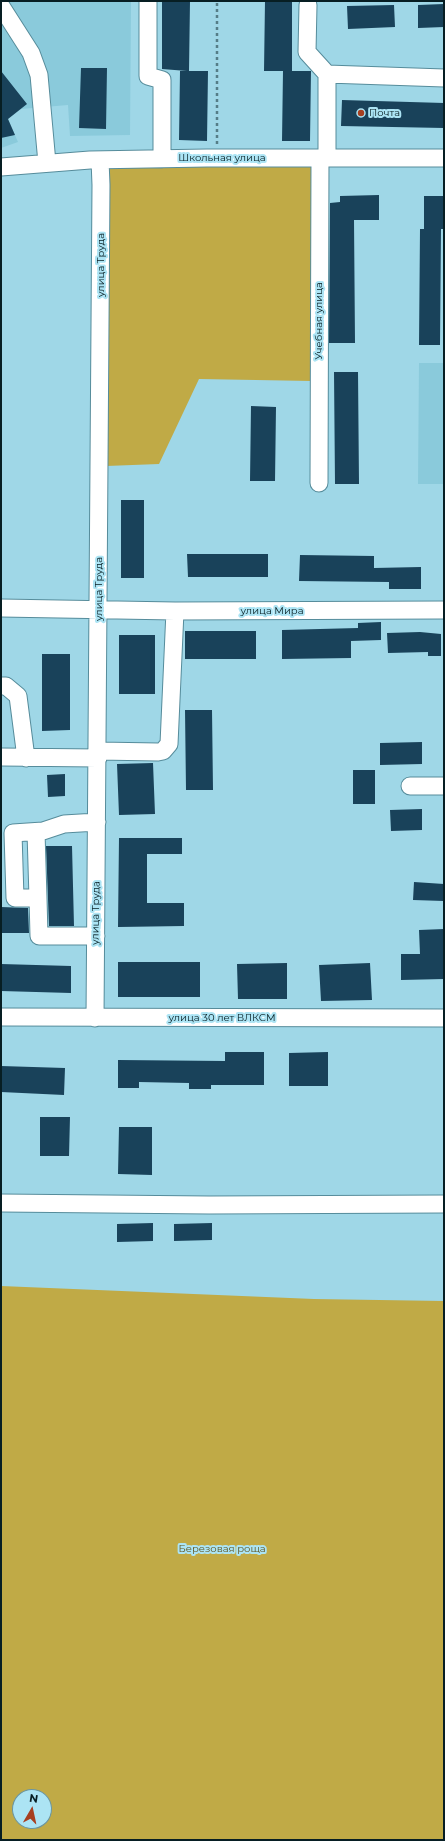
<!DOCTYPE html>
<html>
<head>
<meta charset="utf-8">
<style>
  body { margin:0 }
  #map { position:relative; width:445px; height:1841px; overflow:hidden; background:#9fd7e7; font-family:Montserrat,sans-serif }
  canvas { display:block }
  .frame { position:absolute; inset:0; border:2px solid #071e23; pointer-events:none }
  .north { position:absolute; left:12px; top:1789px; width:40px; height:40px; box-sizing:border-box; background:#ace4f4; border:1px solid #6a95a0; border-radius:50%; rotate:9deg; font-size:11px; font-weight:700; line-height:16px; text-align:center; color:#071e23 }
  .north::after { content:''; display:block; margin:auto; width:14px; height:18px; background:#a73f20; clip-path:polygon(50% 0,100% 100%,50% 72%,0 100%) }
</style>
</head>
<body>
<div id="map">
<canvas width="445" height="1841"></canvas>
<div class="frame"></div>
<div class="north">N</div>
</div>
<script>
const c = document.querySelector('canvas').getContext('2d');
c.lineJoin = 'round';
function paint(path, color) { c.fillStyle = color; c.fill(path, 'evenodd'); }
function trace(path, color, width, dash) { c.strokeStyle = color; c.lineWidth = width; c.lineCap = dash ? 'butt' : 'round'; c.setLineDash(dash || []); c.stroke(path); }
function label(font, color, halo, rows, align = 'center') {
  c.font = font + ' Montserrat,sans-serif'; c.lineWidth = 4; c.setLineDash([]); c.textBaseline = 'middle'; c.strokeStyle = halo; c.fillStyle = color; for (const [text, x, y, turn = 0] of rows) {
    c.save(); c.translate(x, y); c.rotate((+turn || 0) * Math.PI / 180); c.textAlign = isNaN(turn) ? turn : align; if (halo) c.strokeText(text, 0, 0); c.fillText(text, 0, 0); c.restore();
  }
}
paint(new Path2D(`
  M1,1H131L130,135L70,136L68,105L21,109L8,119L18,142L1,148Z
  M419,363H444V484H418Z`), '#8acadb');
paint(new Path2D(`
  M313,165L312,381L199,379L159,464L106,466L108,168Z
  M1,1286L314,1299L444,1301V1840H1ZM20,1797H44V1821H20Z`), '#c0aa46');
paint(new Path2D(`
  M162,1H190L189,71H208L207,141L179,140L180,71H187L162,69Z
  M265,1H292V71H264Z
  M444,4V27L418,28V5Z
  M394,5L395,27L348,29L347,6Z
  M81,68H107L106,129L79,128Z
  M1,71L27,104L8,119L15,135L1,138Z
  M283,71H311L310,141H282Z
  M342,100L444,103V128L341,126Z
  M379,195V220H354L355,343H329L330,203L340,202V196Z
  M424,196H444V229H441L440,345H419L420,229H424Z
  M334,372H358L359,484H335Z
  M251,406L276,407L275,481H250Z
  M121,500H144V578H121Z
  M187,554H268V577H188Z
  M300,555L374,556V568L421,567V589H389V582L299,581Z
  M381,622V640L351,641V658L282,659V630L358,628V623Z
  M185,631H256V659H185Z
  M420,632L441,634V656H428V652L388,653L387,633Z
  M119,635H155V694H119Z
  M42,654H70V730L42,731Z
  M185,710H212L213,790H186Z
  M422,742V764L380,765V743Z
  M153,763L155,814L119,815L117,764Z
  M353,770H375V804H353Z
  M65,774V796L48,797L47,775Z
  M422,809V830L391,831L390,810Z
  M119,838H182V854H147V903H184V926L118,927Z
  M46,846H72L74,926H49Z
  M414,882L444,884V901L413,900Z
  M1,907L28,908L29,933H1Z
  M444,929V979L401,980V954H420L419,930Z
  M118,962H200V997H118Z
  M287,963V999H238L237,964Z
  M370,963L372,1000L321,1001L319,965Z
  M1,964L71,966V993L1,991Z
  M225,1052H264V1085H211V1089H189V1083L139,1082V1088H118V1060L225,1061Z
  M328,1052V1086H289V1053Z
  M1,1066L65,1068L64,1095L1,1092Z
  M40,1117H70L69,1156H40Z
  M119,1127H152V1175L118,1174Z
  M153,1223V1241L117,1242V1224Z
  M212,1223V1240L174,1241V1224Z`), '#19425a');
const minor = new Path2D(`
  M148,2V76L162,80V159
  M308,5L307,52L327,74V158
  M1,6L31,53L39,75L47,163
  M327,74L444,78
  M1,167L90,160L207,158H444
  M319,483L320,158
  M1,608L175,611L444,610
  M1,686H6L18,696L26,758
  M98,751L158,752L163,751L169,744L175,611
  M1,757L98,758
  M410,786H444
  M36,832L38,898
  M96,936H39L38,898H15L13,833L43,831L64,824L97,822
  M1,1017L444,1018
  M95,1018L101,185L100,160
  M1,1203L209,1205L444,1204`);
trace(minor, '#568c9b', 19);
trace(new Path2D(`
  M217,144V1`), '#557d87', 2.5, [3, 3]);
trace(minor, '#fff', 17);
for (const [x, y, r, color] of [
  [361,113,4,"#a73f20"]
]) { const dot = new Path2D(); dot.arc(x, y, r, 0, 2 * Math.PI); c.fillStyle = color; c.fill(dot); trace(dot, '#ace4f4', 1.5); }
label('10px', '#071e23', '#ace4f4', [
  ["Почта",369,113]
], 'left');
label('10px', '#071e23', '#ace4f4', [
  ["Школьная улица",222,158],
  ["улица Труда",101,265,-90],
  ["Учебная улица",319,321,-90],
  ["улица Труда",99,589,-90],
  ["улица Мира",272,611],
  ["улица Труда",96,913,-89],
  ["улица 30 лет ВЛКСМ",222,1018]
]);
label('10px', '#5f531c', '#ace4f4', [
  ["Березовая роща",222,1549]
]);
</script>
</body>
</html>
